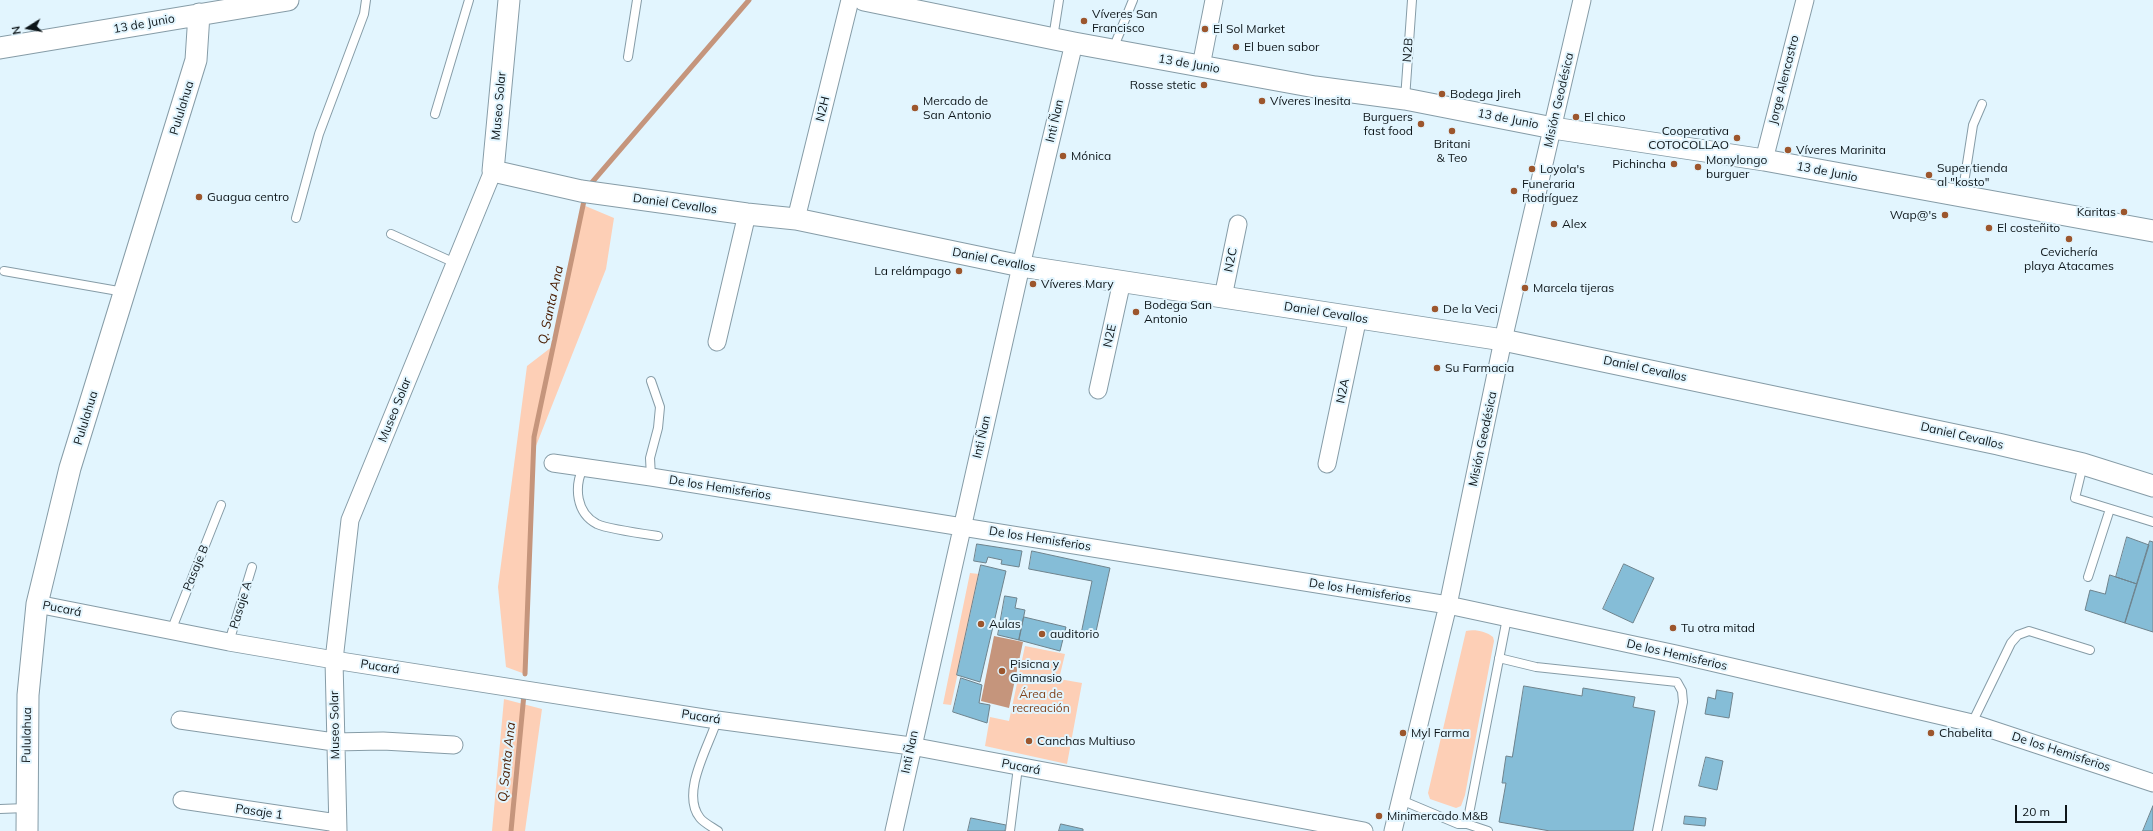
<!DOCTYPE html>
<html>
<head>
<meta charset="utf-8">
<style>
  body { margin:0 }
  #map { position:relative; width:2153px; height:831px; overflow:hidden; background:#e2f5fe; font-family:Mulish,sans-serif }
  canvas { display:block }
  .north { position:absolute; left:8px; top:8px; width:40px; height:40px; -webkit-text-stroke:3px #e2f5fe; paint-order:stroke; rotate:259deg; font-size:11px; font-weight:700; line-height:16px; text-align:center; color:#0e161a }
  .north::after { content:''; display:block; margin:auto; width:14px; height:18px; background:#0e161a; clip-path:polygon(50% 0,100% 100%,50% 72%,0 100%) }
  .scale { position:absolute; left:2015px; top:805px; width:52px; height:18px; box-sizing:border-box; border:2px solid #0e161a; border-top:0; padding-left:5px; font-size:12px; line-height:14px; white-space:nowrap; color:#0e161a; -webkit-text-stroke:3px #e2f5fe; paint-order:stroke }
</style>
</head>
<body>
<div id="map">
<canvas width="2153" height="831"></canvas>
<div class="north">N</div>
<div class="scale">20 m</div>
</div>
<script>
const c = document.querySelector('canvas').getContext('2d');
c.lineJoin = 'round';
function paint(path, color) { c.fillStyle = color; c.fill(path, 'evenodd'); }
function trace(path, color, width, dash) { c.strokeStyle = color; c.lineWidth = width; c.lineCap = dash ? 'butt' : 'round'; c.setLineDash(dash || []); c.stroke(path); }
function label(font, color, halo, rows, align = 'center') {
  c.font = font + ' Mulish,sans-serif'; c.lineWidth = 4; c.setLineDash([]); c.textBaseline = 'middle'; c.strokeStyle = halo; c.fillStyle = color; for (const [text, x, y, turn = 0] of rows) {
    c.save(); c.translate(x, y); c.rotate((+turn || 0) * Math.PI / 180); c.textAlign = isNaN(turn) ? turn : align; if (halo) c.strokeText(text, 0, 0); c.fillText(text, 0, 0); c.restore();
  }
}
paint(new Path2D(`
  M583,205L614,218L606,269L534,451L525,674L506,667L498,587L527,366L553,346Z
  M970,573L979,574L951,705L943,704Z
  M1466,631C1474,629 1486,631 1493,637L1494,641L1465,795L1461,806L1456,808L1430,799L1428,793Z
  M1025,646L1065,654L1059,679L1082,683L1067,764L985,746L990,717L1009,721Z
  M504,699L542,709L525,831H492Z`), '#fdcfb6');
paint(new Path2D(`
  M994,636L1023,642L1009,708L981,701Z`), '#c5957c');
trace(new Path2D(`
  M588,187L749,0
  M525,674L534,437L585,196
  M511,831L524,694`), '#c5957c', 5);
const building = new Path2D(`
  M2127,537L2149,545L2137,584L2116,577Z
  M2150,541L2153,542V632L2125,623Z
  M977,544L1022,551L1019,567L1001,564L1002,560L988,557L986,563L974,561Z
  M1032,551L1110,568L1095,636L1081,634L1092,581L1029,569Z
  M1624,564L1654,578L1633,623L1603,609Z
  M981,565L1006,571L980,682L957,675Z
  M2110,575L2137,584L2125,623L2085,610L2090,590L2105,594Z
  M1005,596L1017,598L1015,608L1025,610L1019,640L998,635Z
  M1024,617L1066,627L1060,651L1019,640Z
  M961,678L982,685L979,703L990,705L987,723L953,712Z
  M1524,686L1582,696L1583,688L1635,697L1633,707L1655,711L1633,831H1550L1499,822L1506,783H1502L1506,756L1512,757Z
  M1717,690L1733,693L1729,718L1705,714L1708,697L1715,699Z
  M1706,757L1723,761L1717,790L1699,786Z
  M2153,806V831H2143Z
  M1685,816L1706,818L1705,826L1684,824Z
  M971,818L1006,825L1005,831H968Z
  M1061,824L1083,829V831H1059Z`);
paint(building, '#85bdd7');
trace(building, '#6e838d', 1);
const service = new Path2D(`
  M1053,38L1059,0
  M1113,49L1133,0
  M628,57L637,0
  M1405,99L1412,0
  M435,114L469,0
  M1962,196L1973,125L1982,104
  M296,218L319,134L364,14L366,0
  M391,234L455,263
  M4,271L124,292
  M651,381L660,407L658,428L650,458L651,477
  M2083,465L2075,498L2153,522
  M583,468C574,487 576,513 597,524C608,529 644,534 658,536
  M2088,577L2110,509
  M171,631L221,505
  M229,642L252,567
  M1499,658L1536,667L1677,682L1682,691L1683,702L1657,831
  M717,720C709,746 680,793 700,818C704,823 712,827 718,831
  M1972,723L2011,643L2018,635L2029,631L2090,650
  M1401,800L1458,824H1467L1507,618
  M0,809L26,808
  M1467,824L1488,831
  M1010,831L1018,767`);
const minor = new Path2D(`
  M1201,66L1214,0
  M1764,160L1805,0
  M796,219L850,0
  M1223,297L1238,224
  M717,342L747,214
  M1098,390L1122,281
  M553,463L651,477L1448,605L1676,654L1972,723L2153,783
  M1327,464L1358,317
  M37,604L229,642L334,660L717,720L911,746L1364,831
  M180,720L334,742L383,741L454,745
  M182,800L337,823
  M338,831L334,660L350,520L493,171
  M894,831L1021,266L1074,43
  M1393,831L1448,605L1503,340L1582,0`);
const tertiary = new Path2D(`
  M509,0L493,171L581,191L747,214L796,219L1021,266L1503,340L1998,444L2083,464L2153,486
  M864,0L1074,43L1315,87L1405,99L1553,128L1764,160L2153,231
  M0,48L288,0
  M27,831L28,695L37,604L70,468L196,60L199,14`);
trace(service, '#869ca7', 10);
trace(minor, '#869ca7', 19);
trace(tertiary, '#869ca7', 23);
trace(service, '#fff', 8);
trace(minor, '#fff', 17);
trace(tertiary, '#fff', 21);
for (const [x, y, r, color] of [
  [1084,21,4,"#9c562d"],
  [1205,29,4,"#9c562d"],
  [1236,47,4,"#9c562d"],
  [1204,85,4,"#9c562d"],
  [1442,94,4,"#9c562d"],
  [1262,101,4,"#9c562d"],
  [915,108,4,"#9c562d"],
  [1576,117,4,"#9c562d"],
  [1421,124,4,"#9c562d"],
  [1452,131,4,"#9c562d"],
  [1737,138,4,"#9c562d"],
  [1788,150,4,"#9c562d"],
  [1063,156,4,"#9c562d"],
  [1674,164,4,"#9c562d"],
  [1698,167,4,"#9c562d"],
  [1532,169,4,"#9c562d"],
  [1929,175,4,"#9c562d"],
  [1514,191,4,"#9c562d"],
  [199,197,4,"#9c562d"],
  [2124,212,4,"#9c562d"],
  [1945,215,4,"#9c562d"],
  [1554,224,4,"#9c562d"],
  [1989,228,4,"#9c562d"],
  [2069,239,4,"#9c562d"],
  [959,271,4,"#9c562d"],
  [1033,284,4,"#9c562d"],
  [1525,288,4,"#9c562d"],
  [1435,309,4,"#9c562d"],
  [1136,312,4,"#9c562d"],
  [1437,368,4,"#9c562d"],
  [981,624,4,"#9c562d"],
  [1673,628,4,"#9c562d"],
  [1042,634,4,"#9c562d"],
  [1002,671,4,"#9c562d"],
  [1403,733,4,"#9c562d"],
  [1931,733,4,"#9c562d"],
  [1029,741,4,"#9c562d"],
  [1379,816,4,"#9c562d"]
]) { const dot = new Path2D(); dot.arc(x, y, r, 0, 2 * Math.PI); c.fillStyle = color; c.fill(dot); trace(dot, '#e2f5fe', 1.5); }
label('12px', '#0e161a', '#e2f5fe', [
  ["Víveres San",1092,14],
  ["Francisco",1092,28],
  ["El Sol Market",1213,29],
  ["El buen sabor",1244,47],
  ["Rosse stetic",1196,85,"right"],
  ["Bodega Jireh",1450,94],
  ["Mercado de",923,101],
  ["San Antonio",923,115],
  ["Víveres Inesita",1270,101],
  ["Burguers",1413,117,"right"],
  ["fast food",1413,131,"right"],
  ["El chico",1584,117],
  ["Cooperativa",1729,131,"right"],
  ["COTOCOLLAO",1729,145,"right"],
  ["Britani",1452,144,"center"],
  ["& Teo",1452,158,"center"],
  ["Víveres Marinita",1796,150],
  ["Mónica",1071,156],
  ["Monylongo",1706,160],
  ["burguer",1706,174],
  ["Pichincha",1666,164,"right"],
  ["Super tienda",1937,168],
  ["al \"kosto\"",1937,182],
  ["Loyola's",1540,169],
  ["Funeraria",1522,184],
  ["Rodríguez",1522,198],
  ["Guagua centro",207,197],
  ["Karitas",2116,212,"right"],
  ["Wap@'s",1937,215,"right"],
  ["Alex",1562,224],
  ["El costeñito",1997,228],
  ["Cevichería",2069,252,"center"],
  ["playa Atacames",2069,266,"center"],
  ["La relámpago",951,271,"right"],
  ["Víveres Mary",1041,284],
  ["Marcela tijeras",1533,288],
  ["Bodega San",1144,305],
  ["Antonio",1144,319],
  ["De la Veci",1443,309],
  ["Su Farmacia",1445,368],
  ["Aulas",989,624],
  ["Tu otra mitad",1681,628],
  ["auditorio",1050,634],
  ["Pisicna y",1010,664],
  ["Gimnasio",1010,678],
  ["Myl Farma",1411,733],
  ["Chabelita",1939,733],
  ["Canchas Multiuso",1037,741],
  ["Minimercado M&B",1387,816]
], 'left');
label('12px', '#0e161a', '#e2f5fe', [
  ["13 de Junio",144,24,-10],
  ["N2B",1408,50,-86],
  ["13 de Junio",1189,64,10],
  ["Jorge Alencastro",1784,80,-76],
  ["Misión Geodésica",1559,100,-77],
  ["Museo Solar",499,106,-85],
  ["Pululahua",182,108,-73],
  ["N2H",823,109,-76],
  ["13 de Junio",1508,119,11],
  ["Inti Ñan",1055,121,-77],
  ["13 de Junio",1827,172,11],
  ["Daniel Cevallos",675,204,8],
  ["Daniel Cevallos",994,260,11],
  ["N2C",1231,260,-78],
  ["Daniel Cevallos",1326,313,9],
  ["N2E",1110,336,-78],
  ["Daniel Cevallos",1645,369,12],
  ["N2A",1343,391,-78],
  ["Museo Solar",395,410,-68],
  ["Pululahua",86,418,-73],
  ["Daniel Cevallos",1962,436,13],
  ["Inti Ñan",982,437,-77],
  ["Misión Geodésica",1483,439,-78],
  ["De los Hemisferios",720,488,9],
  ["De los Hemisferios",1040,539,9],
  ["Pasaje B",196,568,-68],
  ["De los Hemisferios",1360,591,9],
  ["Pasaje A",241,605,-73],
  ["Pucará",62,609,11],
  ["De los Hemisferios",1677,655,13],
  ["Pucará",380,667,9],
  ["Pucará",701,717,9],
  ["Museo Solar",335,725,-91],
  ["Pululahua",27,735,-89],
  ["Inti Ñan",910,752,-78],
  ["De los Hemisferios",2061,752,18],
  ["Pucará",1021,767,11],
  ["Pasaje 1",259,812,8]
]);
label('12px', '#83451f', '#e2f5fe', [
  ["Área de",1041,694],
  ["recreación",1041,708]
]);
label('italic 13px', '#491c00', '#e2f5fe', [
  ["Q. Santa Ana",551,305,-78],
  ["Q. Santa Ana",507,762,-84]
]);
</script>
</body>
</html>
